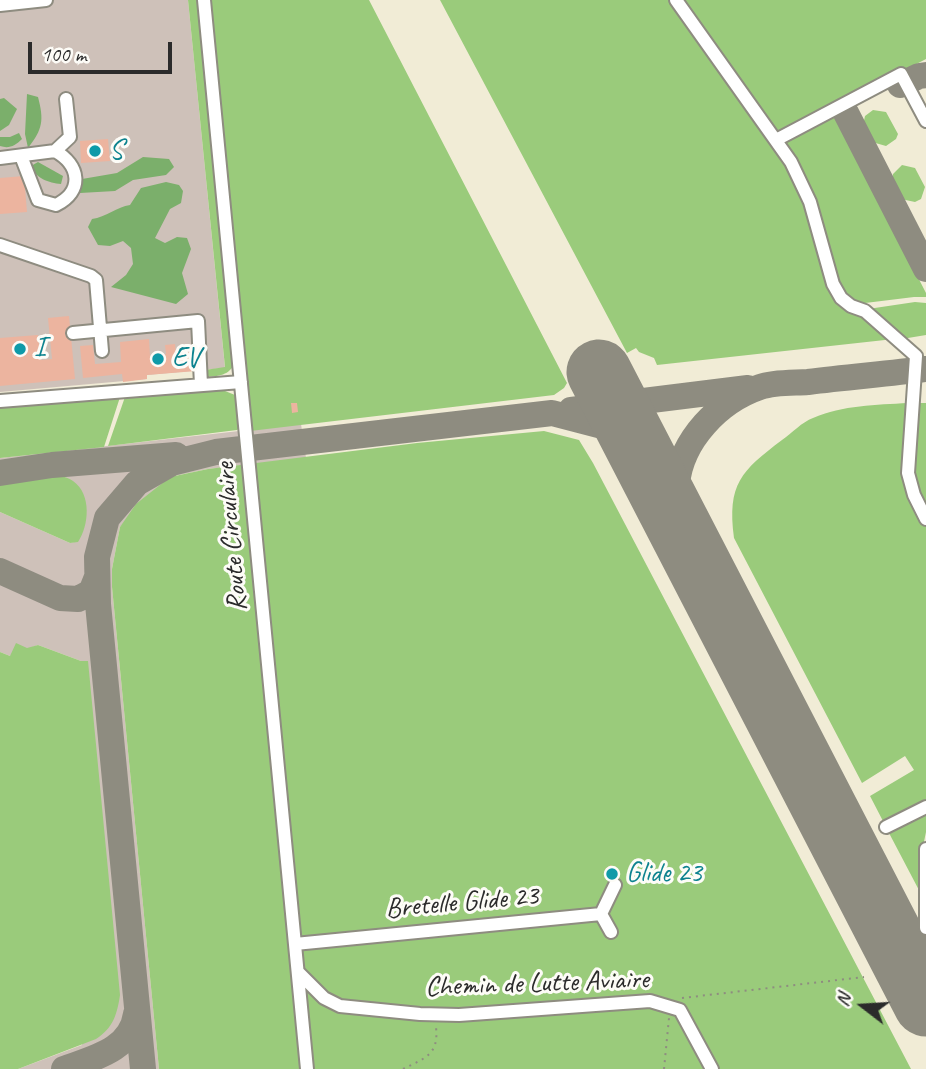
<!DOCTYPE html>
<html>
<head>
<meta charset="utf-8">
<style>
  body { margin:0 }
  #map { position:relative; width:926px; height:1069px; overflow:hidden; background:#f1ecd6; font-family:Caveat,sans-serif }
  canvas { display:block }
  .north { position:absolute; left:828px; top:971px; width:70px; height:70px; -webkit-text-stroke:5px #fdfcf7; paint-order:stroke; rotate:287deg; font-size:19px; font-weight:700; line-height:28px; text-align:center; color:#2b2b2b }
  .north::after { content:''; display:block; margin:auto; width:24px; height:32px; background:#2b2b2b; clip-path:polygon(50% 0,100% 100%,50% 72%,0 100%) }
  .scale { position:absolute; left:28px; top:42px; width:144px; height:32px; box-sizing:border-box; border:4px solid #2b2b2b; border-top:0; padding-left:9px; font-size:21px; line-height:24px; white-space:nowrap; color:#2b2b2b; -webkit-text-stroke:5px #fdfcf7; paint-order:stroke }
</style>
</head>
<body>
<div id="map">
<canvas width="926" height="1069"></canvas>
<div class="north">N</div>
<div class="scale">100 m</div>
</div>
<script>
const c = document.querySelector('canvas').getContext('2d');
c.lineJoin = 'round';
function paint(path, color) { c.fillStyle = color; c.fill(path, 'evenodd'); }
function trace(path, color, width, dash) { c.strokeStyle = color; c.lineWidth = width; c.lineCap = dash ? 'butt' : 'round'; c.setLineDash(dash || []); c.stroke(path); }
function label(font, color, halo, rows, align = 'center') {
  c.font = font + ' Caveat,sans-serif'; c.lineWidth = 6; c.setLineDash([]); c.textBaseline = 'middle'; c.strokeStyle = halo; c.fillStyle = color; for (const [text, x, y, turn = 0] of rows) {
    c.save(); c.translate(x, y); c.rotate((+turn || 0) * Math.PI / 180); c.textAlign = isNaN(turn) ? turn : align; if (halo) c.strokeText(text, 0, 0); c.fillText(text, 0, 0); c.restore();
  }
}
paint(new Path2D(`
  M0,0H188L225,368L147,375V379L0,392Z
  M301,424L306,458L208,469L170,477L120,527L112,569V587L159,1069H18L82,1045L81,661L38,645L10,656L0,652V512L70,543L74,542L39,474L0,479V458Z`), '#cec1b9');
paint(new Path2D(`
  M188,0H201L235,362C230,376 218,376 205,377V370L225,367Z
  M210,0H369L567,383L564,388L554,395L250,431Z
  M440,0H672L799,183L831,289L894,339L657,365L654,358L639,352L636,348L627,353Z
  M681,0H926V59L778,136Z
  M873,110L886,112L898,134L896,139L886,146L872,142L863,125L865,116Z
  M833,112L926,293V297H914L857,304L840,292L781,140Z
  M902,165L915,168L925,187L921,199L915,202L901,199L892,181L893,174Z
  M915,302L926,303V335L902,339L868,309Z
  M211,389L225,391L235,395L240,428L237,430L108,446L126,394Z
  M121,394L104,447L0,458V406Z
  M908,403L910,495L926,526V802L884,823L870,796L914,770L905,756L862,783L734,538C727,484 741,471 782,440C792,433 802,422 813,418C843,405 876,405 908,403Z
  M915,403H926V513L912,473Z
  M544,431L579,440L593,463L911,1069H159L112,587V569L120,527L136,504L170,477L208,469L417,443Z
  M52,473C58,475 67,477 73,481C92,494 89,526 78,542L70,543L0,512V479Z
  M16,643L27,648L38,645L81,661H88L120,995C117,1015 113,1028 96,1039L18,1069H0V652L10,656Z
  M926,813V832L921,856V894L889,833Z`), '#9acb7b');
paint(new Path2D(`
  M27,94L38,97C44,120 43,129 28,148L25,134Z
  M4,98L17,109L9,125L0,131V99Z
  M19,133L22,139C15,146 9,149 0,146V137H10Z
  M143,157L169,159L174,167L166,175L133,180L115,191L80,193L77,190L82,179L117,173Z
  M38,162L63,176L61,184C49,183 35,178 31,166Z
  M166,182L179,185L183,191L181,203L170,209L155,238L165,243L177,237L187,238L191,249L182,273L188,294L176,304L111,287L126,275L133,264L131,248L123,241L110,246L98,245L88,227L92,219C106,217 117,207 130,205L141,188Z`), '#7baf6b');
trace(new Path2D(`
  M900,85L919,76L926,75
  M846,113L926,269
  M571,410L748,388
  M0,473L52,465L176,455
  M685,538C680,521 675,502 677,484C681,440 719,401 760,387C774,382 793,383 808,382C847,377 887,374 926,369
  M0,571L60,598L78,599L91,592L97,577
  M64,1069C94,1058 131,1050 136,1014
  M143,1069L98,604L97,557L107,518L137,483L172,463L216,452L552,413L621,431L632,441L644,459`), '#8e8c80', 26);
trace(new Path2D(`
  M599,372L926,1004`), '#8e8c80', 65);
paint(new Path2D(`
  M108,139L110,161L81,163L80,141Z
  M24,176L27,212L0,214V178Z
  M69,316L75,379L0,386V338L38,335L41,360L52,359L48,318Z
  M149,339L150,356L166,354L165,345L175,344L176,353L195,352L196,371L147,375V379L123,382L122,374L83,378L80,346L93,345L95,364L121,362L120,342Z
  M291,403H297L298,412L292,413Z
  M611,865L619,879L613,882L605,869Z`), '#ecb49f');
const minor = new Path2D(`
  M204,0L307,1069
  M676,0L791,162L810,202L833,284L841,298L851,306L865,311L916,356L908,473L914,495L926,519
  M0,5L46,0
  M776,140L901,74L926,121
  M21,156L38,200L56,205C84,191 80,165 55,151
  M0,158L55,151L70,137L66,99
  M0,245L91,276L96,280L102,351
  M73,333L198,321L201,385
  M0,401L241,382
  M886,827L926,807
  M601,914L611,932
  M926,928V849
  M295,944L601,914L615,885
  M298,972L324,998L340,1006L420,1014L459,1015L650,1001L680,1010L712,1069`);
trace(minor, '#8e8c80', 16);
trace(new Path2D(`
  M682,998L864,977
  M403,1069C425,1058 439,1055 436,1027
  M664,1069L669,1018`), '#8e8c80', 2, [2, 5]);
trace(minor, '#fff', 12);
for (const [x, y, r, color] of [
  [95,151,7,"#0f9aa8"],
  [20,349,7,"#0f9aa8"],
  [158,359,7,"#0f9aa8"],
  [612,874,7,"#0f9aa8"]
]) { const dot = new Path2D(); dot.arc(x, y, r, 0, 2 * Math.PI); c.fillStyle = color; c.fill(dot); trace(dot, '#fdfcf7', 2.5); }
label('28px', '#0d838f', '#fdfcf7', [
  ["S",109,151],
  ["I",34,349],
  ["EV",172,359],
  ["Glide 23",626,874]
], 'left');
label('28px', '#2b2b2b', '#fdfcf7', [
  ["Route Circulaire",232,537,-95],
  ["Bretelle Glide 23",462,903,-5],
  ["Chemin de Lutte Aviaire",537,984,-2]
]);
</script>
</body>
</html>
